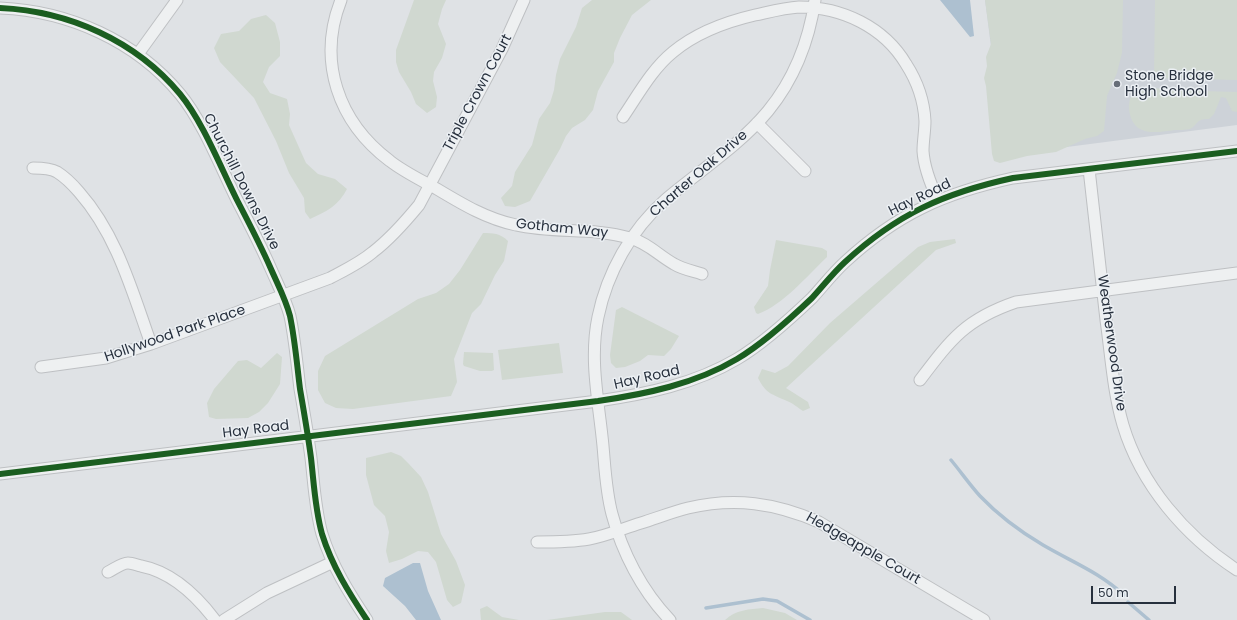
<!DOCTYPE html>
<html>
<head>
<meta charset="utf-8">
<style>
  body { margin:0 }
  #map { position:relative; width:1237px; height:620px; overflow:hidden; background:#dfe2e5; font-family:Poppins,sans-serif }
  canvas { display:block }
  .scale { position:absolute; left:1091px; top:586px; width:85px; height:18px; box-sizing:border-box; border:2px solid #27303d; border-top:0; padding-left:5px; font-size:12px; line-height:14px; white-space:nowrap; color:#27303d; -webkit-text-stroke:3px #ecf0f4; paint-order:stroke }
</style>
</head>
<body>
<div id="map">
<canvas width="1237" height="620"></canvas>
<div class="scale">50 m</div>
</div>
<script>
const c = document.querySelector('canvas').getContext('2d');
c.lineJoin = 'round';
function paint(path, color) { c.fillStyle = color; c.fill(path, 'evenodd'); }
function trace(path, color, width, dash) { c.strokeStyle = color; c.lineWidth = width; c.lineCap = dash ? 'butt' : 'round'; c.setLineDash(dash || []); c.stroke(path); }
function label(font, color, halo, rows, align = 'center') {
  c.font = font + ' Poppins,sans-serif'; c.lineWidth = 3; c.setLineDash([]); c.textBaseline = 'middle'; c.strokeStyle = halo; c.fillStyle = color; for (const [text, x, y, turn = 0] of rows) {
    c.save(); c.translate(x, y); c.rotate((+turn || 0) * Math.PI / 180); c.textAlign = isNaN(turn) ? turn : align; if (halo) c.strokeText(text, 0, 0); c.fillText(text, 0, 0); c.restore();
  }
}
paint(new Path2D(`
  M985,0H1237V125L1005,155Z`), '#cdd2d8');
paint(new Path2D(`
  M414,0H446L442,9L438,24L446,44L442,58L434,72L433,81L437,97L436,107L427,113L416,104L411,92L399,72L396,62V50Z
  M592,0H651L632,15L620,38L614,53V62L598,91L593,110L585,120L572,128L566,136L560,149L530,201L515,207L505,206L501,198L512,186L515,172L532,145L539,119L550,103L554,90L556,75L560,59L576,27L582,8Z
  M985,0H1123L1122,53L1117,73L1107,96L1104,131L1097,136L1085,139L1056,152L1027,156L1000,163L994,161L992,154L986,86L984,78L987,66L986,57L991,44Z
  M1155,0H1237V80L1154,78Z
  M266,15L275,23L280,42V56L269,67L263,82L270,93L287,99L290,114L289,125L306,163L318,174L335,179L347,189C339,205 326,212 310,219L305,212L304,198L289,173L276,141L254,98L220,62L214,48L221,34L239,31L251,19Z
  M1150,87L1167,90L1237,92V112L1232,111L1226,98L1221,97L1214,114L1209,119C1195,119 1199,124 1190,129C1186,130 1179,130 1175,130C1159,132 1138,137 1131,118C1127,106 1129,99 1135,88Z
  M483,233C493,233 500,233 508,241L504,261L495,275L481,304L472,313L454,359L457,382L451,396L353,409L336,408L325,403L318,390V371L325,356L418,299L436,293L449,284L460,270Z
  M955,239L956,243L936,250L786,388L808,402L810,408L803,411C798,408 793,403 787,401C772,394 766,394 758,378L762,369L775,373L788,366L830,323L918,247L930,242Z
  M776,240L822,248L827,251V257C808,275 783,305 758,314L756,313L754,307L768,286L770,270Z
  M622,307L679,336L671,349L664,356L648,355L640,361L625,367L616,368L611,363L610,355L616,310Z
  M559,343L563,373L502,380L498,350Z
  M464,352L493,353L494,370L492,371H480L464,366L463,364Z
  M277,353L282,357L280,384L268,403L259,412L248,418L216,419L209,417L207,403L214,389L238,361L247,360L261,368Z
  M391,452L401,456L409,464L421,477L428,492L441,534L456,561L465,585L461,603L453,607L447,600L436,562L428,552L418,551L402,559L389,563L386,551L389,532L385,516L374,505L366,475V458Z
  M487,606L502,617L519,620H481L480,609Z
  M763,608L785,613L797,620H725C735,610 750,609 763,608Z
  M605,612H621L632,620H547Z`), '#d0d8d0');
paint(new Path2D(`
  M940,0H970L974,36L970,37Z
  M413,563H420L428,591L441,620H416L405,606L383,586L385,578Z`), '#adc0d0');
trace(new Path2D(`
  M951,460C961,472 970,485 980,496C998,515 1021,532 1043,545C1072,562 1099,572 1124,595
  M1128,602L1149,620
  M706,608L763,599L777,601L810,620`), '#adc0d0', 3.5);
const minor = new Path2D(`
  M341,0C317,61 338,122 390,161C404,172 421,180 437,189C462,204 487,219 516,225C554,234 592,227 630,238C648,243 658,255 674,264C682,269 693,271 702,274
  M0,8C69,11 136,41 180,94C203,122 220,166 237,200C249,223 261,246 271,269C278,285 286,300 290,316C295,340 297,365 300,389C304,412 308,435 311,458C314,484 315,509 322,534C332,566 349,593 367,620
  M138,54L177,0
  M623,117C638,95 652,69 673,52C697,32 725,22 755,15C769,12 784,8 799,7C842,7 884,27 906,64C917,81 924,101 925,121C925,131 923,141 923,151C924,168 931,185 938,200
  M757,123L805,171
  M33,168C40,168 50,168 57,172C65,177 73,185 79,192C117,235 132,291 151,344
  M1089,169C1095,219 1100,270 1106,320C1111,355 1113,391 1123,425C1141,485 1185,536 1237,570
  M41,367L106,358L151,344L330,278C345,270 360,263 373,252C390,239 405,222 419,205L502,49L524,0
  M920,380C951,339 966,319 1016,302L1237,273
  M0,474L598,401C646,394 695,384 737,359C764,343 790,319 812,298C823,286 833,273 845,262C897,214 944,193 1013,178L1237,151
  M537,542C554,542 572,542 589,539C607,536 624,528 641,523C657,518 672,512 688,508C735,497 775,503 819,522L984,620
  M108,572C114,569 122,563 128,563C132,563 137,565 141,566C172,572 196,595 215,620
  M224,620L267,593L333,562
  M670,620C642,591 622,552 612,514C606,492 605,468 603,446C599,403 589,360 598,317C607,273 631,230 665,200C699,171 739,146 768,111C795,78 809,41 815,0`);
trace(minor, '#bec0c3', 13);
trace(minor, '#eef0f1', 11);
trace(new Path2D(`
  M0,8C69,11 136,41 180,94C203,122 220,166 237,200C249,223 261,246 271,269C278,285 286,300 290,316C295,340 297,365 300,389C304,412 308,435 311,458C314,484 315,509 322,534C332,566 349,593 367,620
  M0,474L598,401C646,394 695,384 737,359C764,343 790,319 812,298C823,286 833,273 845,262C897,214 944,193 1013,178L1237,151`), '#1b5e20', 6);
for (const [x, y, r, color] of [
  [1117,84,4,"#676e78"]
]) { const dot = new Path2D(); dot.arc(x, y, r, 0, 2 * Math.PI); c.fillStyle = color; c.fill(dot); trace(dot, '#ecf0f4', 1.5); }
label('14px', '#27303d', '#ecf0f4', [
  ["Stone Bridge",1125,76],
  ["High School",1125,92]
], 'left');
label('14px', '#27303d', '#ecf0f4', [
  ["Triple Crown Court",478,93,-62],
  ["Charter Oak Drive",699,174,-41],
  ["Churchill Downs Drive",241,182,63],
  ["Hay Road",920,198,-26],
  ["Gotham Way",562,229,6],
  ["Hollywood Park Place",175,334,-19],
  ["Weatherwood Drive",1111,343,82],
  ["Hay Road",647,378,-13],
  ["Hay Road",256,430,-7],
  ["Hedgeapple Court",863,549,30]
]);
</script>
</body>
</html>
